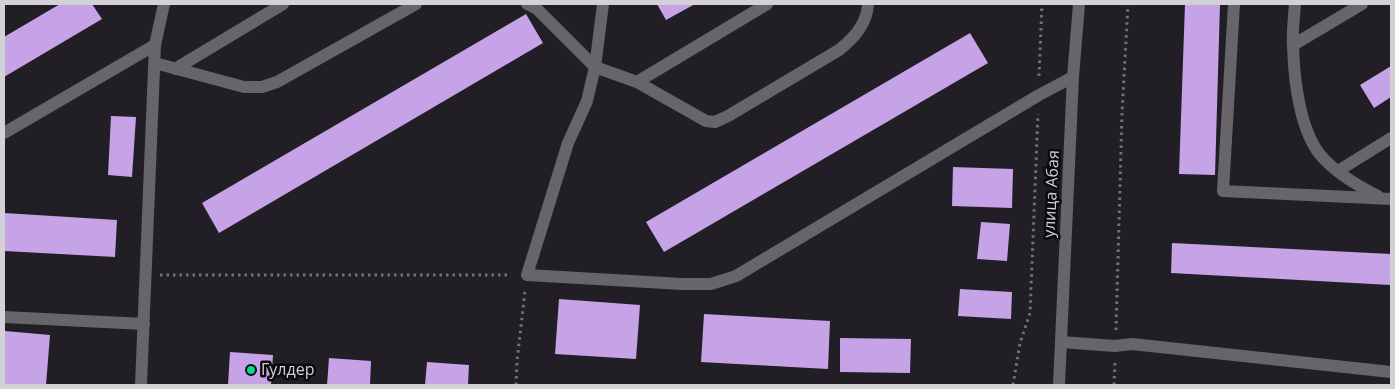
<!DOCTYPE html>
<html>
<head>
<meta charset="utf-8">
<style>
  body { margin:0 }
  #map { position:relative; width:1395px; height:389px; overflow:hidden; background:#221e25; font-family:"Open Sans",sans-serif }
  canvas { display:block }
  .frame { position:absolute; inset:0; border:5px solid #d4d1d6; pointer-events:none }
</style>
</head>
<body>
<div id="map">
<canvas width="1395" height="389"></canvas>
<div class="frame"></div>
</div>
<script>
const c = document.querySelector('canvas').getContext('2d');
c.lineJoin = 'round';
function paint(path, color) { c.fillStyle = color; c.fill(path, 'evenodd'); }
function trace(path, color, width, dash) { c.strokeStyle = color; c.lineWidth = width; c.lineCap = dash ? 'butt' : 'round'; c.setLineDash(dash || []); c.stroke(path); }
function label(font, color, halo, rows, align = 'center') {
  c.font = font + ' "Open Sans",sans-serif'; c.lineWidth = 5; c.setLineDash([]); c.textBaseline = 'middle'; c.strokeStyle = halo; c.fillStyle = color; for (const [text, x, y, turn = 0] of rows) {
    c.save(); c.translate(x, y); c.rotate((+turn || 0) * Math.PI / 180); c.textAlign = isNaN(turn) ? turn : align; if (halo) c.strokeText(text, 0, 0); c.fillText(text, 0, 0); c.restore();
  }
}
paint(new Path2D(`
  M60,4H92L102,19L4,77V37Z
  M657,4H695L666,20Z
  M1185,4H1220L1215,175L1179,174Z
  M526,14L543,43L219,233L202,203Z
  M970,33L988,63L664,252L646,222Z
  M1391,66V97L1374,108L1360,85Z
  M111,116L136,117L132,177L108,175Z
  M953,167L1013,169L1012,208L952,206Z
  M4,213L117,220L115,257L4,251Z
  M981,222L1010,224L1007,261L977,259Z
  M1172,243L1391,254V285L1171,273Z
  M960,289L1012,292L1011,319L958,316Z
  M559,299L640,305L636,359L555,354Z
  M704,314L830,321L828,369L701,362Z
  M5,331L50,335L46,385H4V345Z
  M840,338L911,339L910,373L840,372Z
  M230,352L273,355L271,385H228Z
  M329,358L371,361L370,385H327Z
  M427,362L469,365L468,385H425Z`), '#c6a2e6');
trace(new Path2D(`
  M1039,76L1042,4
  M160,275H511
  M1116,330L1122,114L1128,4
  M516,385L517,361L525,291
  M1013,385L1020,343L1030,313L1038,114
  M1114,385L1115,362`), '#747177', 3, [2.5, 4]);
trace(new Path2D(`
  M527,4L537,9L595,67L637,82L706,121L715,122L728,116L839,50C854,38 867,24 868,4
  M603,4L595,67L587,101L568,143L527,275L682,284H711L736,276L1039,95L1073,77
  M1234,4L1223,191L1391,199
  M1295,4C1294,18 1292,32 1293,46C1294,80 1300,135 1324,159C1339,175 1358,186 1378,196
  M1293,45L1362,4
  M155,63L244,87H262L277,82L416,4
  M175,69L283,4
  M637,82L767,4
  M4,133L155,45
  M1338,171L1391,138
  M4,317L144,324
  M1061,342L1115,346L1132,344L1391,372
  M141,385L155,45L164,4
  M1059,385L1073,77L1079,4`), '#676569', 12);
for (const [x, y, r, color] of [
  [251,370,5,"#0dd98a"]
]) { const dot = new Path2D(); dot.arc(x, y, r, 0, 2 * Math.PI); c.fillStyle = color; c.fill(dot); trace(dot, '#0a090c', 2); }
label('16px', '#d4d1d6', '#0a090c', [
  ["улица Абая",1052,194,-87]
]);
label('16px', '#d4d1d6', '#0a090c', [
  ["Гулдер",261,370]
], 'left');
</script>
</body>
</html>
